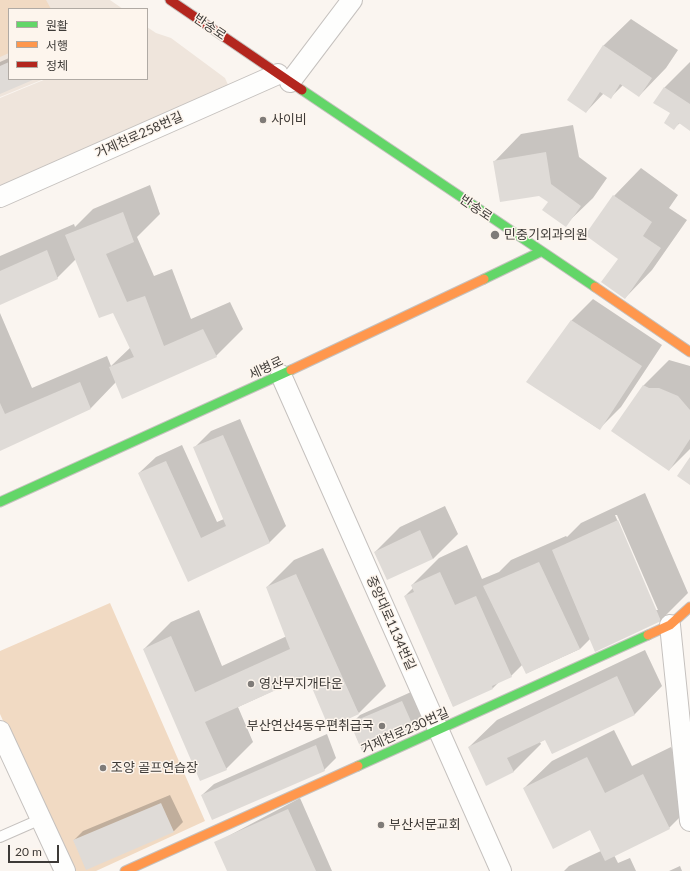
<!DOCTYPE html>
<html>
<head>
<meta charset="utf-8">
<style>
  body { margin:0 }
  #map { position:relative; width:690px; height:871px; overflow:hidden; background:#faf5f0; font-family:Lato,"Noto Sans KR",sans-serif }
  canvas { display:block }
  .legend { position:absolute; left:8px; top:8px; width:140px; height:72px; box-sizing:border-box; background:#fdf5ed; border:1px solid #b0aaa4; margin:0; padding:5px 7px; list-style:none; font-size:12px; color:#3d3a37 }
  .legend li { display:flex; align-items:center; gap:8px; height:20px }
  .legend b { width:20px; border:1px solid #b0aaa4 }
  .scale { position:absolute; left:8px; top:845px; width:51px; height:18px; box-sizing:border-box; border:2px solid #3d3a37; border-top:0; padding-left:5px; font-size:12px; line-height:14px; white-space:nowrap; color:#3d3a37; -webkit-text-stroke:3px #fdf5ed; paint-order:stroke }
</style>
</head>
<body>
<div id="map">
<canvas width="690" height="871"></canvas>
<ul class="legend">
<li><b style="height:5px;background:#63d668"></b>원활</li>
<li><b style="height:5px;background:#ff974d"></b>서행</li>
<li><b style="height:5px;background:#b3261e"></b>정체</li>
</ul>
<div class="scale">20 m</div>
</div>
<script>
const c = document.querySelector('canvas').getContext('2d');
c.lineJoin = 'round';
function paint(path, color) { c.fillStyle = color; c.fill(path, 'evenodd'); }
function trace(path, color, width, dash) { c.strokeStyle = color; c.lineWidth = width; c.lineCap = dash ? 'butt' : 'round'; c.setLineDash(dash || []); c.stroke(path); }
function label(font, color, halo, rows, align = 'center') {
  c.font = font + ' Lato,"Noto Sans KR",sans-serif'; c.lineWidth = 3; c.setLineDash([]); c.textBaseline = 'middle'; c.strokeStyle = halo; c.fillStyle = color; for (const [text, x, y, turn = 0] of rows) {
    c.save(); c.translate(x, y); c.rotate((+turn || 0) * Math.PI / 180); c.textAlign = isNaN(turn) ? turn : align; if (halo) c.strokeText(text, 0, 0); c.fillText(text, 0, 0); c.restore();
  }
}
paint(new Path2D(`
  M0,0H110L123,9H9V79H44L0,97Z
  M147,27L156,33L171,38L225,78L229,87L0,192V98L46,79H147Z`), '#efe5dc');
paint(new Path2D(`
  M0,0H46L51,9H9V53L0,57Z
  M110,603L205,821L96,871H70L0,714V651Z`), '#f1dac3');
paint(new Path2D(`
  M631,19L678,50L666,68L639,96L623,85L611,97L604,93L586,112L603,46Z
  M9,58V79H32L0,93V62Z
  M690,62V129L680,123L674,128L672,113L655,102L665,87Z
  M573,125L579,157L607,178L593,198L565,225L549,202L494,162L521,134Z
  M641,168L678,195L669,208L687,220L652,270L625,298L614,196Z
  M150,185L160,214L137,237L154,276L172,269L191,319L230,302L243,329L216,356L116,382L91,408L0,450V313L32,388L107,356L111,366L131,347L114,312L76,259L57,278L0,303V256L74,224L75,227L93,209Z
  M593,299L662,345L621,407L599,429L528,382L572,320Z
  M669,360L690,366V449L669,470L613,431L644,385Z
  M240,419L286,526L270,542L188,580L139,473L156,457L182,445L217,522L224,519L195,447L211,431Z
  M645,493L688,593L661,620L591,638L580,649L527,673L523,664L511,676L500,681L493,688L453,706L405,596L413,588L412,585L439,558L467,545L482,579L499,572L511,560L566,536L567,537L581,523ZM615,515H617L658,610H655Z
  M445,506L458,534L433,559L375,552L400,527Z
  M323,548L386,686L359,713L308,675L238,707L253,742L226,769L144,649L171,622L199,610L222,666L287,636L267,587L294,560Z
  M645,650L662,686L635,714L552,753L546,739L540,742L541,744L513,772L469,747L497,720Z
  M411,692L423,718L414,727L362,750L351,724L360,715Z
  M614,730L632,766L671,747L690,786V807L669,828L614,855L618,863L630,858L636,871H564L569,866L601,851L590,829L524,788L552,761Z
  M327,734L336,758L324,770L202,795L214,784Z
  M170,795L183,822L174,831L87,868L74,840L83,831Z
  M300,798L332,871H228L215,843Z
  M680,866L682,871H669Z`), '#0003');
paint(new Path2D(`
  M603,45L652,78L639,97L620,84L611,99L600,92L586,113L567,100Z
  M9,62V79H35L0,94V66Z
  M664,87L690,104V131L679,123L674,130L664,123L670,113L653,103Z
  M546,152L551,184L581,206L566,227L542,210L548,202L539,196L500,202L493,161Z
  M613,195L652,222L643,236L661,248L625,299L601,282L618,259L585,235Z
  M123,212L134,242L106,254L127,302L145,296L164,346L203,329L217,357L122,399L109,367L134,357L113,313L99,318L65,235Z
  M47,250L58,279L0,305V271Z
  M571,320L642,366L600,430L526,382Z
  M80,382L91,409L0,451V403L5,414Z
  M643,385L649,388H659L678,396L690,410V439L669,471L611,431Z
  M223,435L270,543L188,582L138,473L166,461L201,538L226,526L193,447Z
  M690,457V485L677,476Z
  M618,520L661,621L595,652L552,550Z
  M420,530L433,559L387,580L374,552Z
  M539,562L580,649L526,674L483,586Z
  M440,572L455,605L476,596L512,677L492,686L493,689L453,707L404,596L414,592L411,585Z
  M296,574L359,714L329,728L307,676L205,722L227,770L200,781L143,649L171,636L195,692L290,649L266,587Z
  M617,676L635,715L552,754L545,740L507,758L514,772L486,786L468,747Z
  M402,701L414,728L362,751L350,723Z
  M316,745L325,771L212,820L201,795Z
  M587,757L605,793L643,774L670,829L605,861L590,830L553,849L523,788Z
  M161,803L174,832L86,870L73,840Z
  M288,809L316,871H227L214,842Z`), '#dfdbd7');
const lane = new Path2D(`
  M0,837L41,819`);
const street = new Path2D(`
  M290,82L352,0
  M0,197L278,74
  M281,375L501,871
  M670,625L690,821
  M0,731L65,871`);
const fast = new Path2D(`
  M302,90L595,287
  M484,279L540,252
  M0,502L291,370
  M358,766L648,635`);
const slow = new Path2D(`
  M595,287L690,352
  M291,370L484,279
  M648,635L670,625L690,607
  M125,871L358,766`);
const jam = new Path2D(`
  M170,0L302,90`);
trace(lane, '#c5c1be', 12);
trace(street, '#c5c1be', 22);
trace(fast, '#c5c1be', 11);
trace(slow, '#c5c1be', 11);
trace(jam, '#c5c1be', 11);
trace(lane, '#fefefd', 10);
trace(street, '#fefefd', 20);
trace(fast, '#63d668', 9);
trace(slow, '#ff974d', 9);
trace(jam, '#b3261e', 9);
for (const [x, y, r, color] of [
  [263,120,4,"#7f7b78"],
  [495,235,5,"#7f7b78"],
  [251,684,4,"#7f7b78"],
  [382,726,4,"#7f7b78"],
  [103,768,4,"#7f7b78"],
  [381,825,4,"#7f7b78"]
]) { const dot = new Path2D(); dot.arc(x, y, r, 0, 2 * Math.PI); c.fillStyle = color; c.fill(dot); trace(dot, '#fdf5ed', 1.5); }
label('13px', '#3d3a37', '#fdf5ed', [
  ["반송로",210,27,34],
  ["거제천로258번길",139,135,-24],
  ["반송로",476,208,34],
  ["세병로",266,368,-25],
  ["중앙대로1134번길",391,623,66],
  ["거제천로230번길",405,731,-24]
]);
label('13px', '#3d3a37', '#fdf5ed', [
  ["사이비",271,120],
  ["민중기외과의원",504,235],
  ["영산무지개타운",259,684],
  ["부산연산4동우편취급국",374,726,"right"],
  ["조양 골프연습장",111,768],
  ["부산서문교회",389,825]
], 'left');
</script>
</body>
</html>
